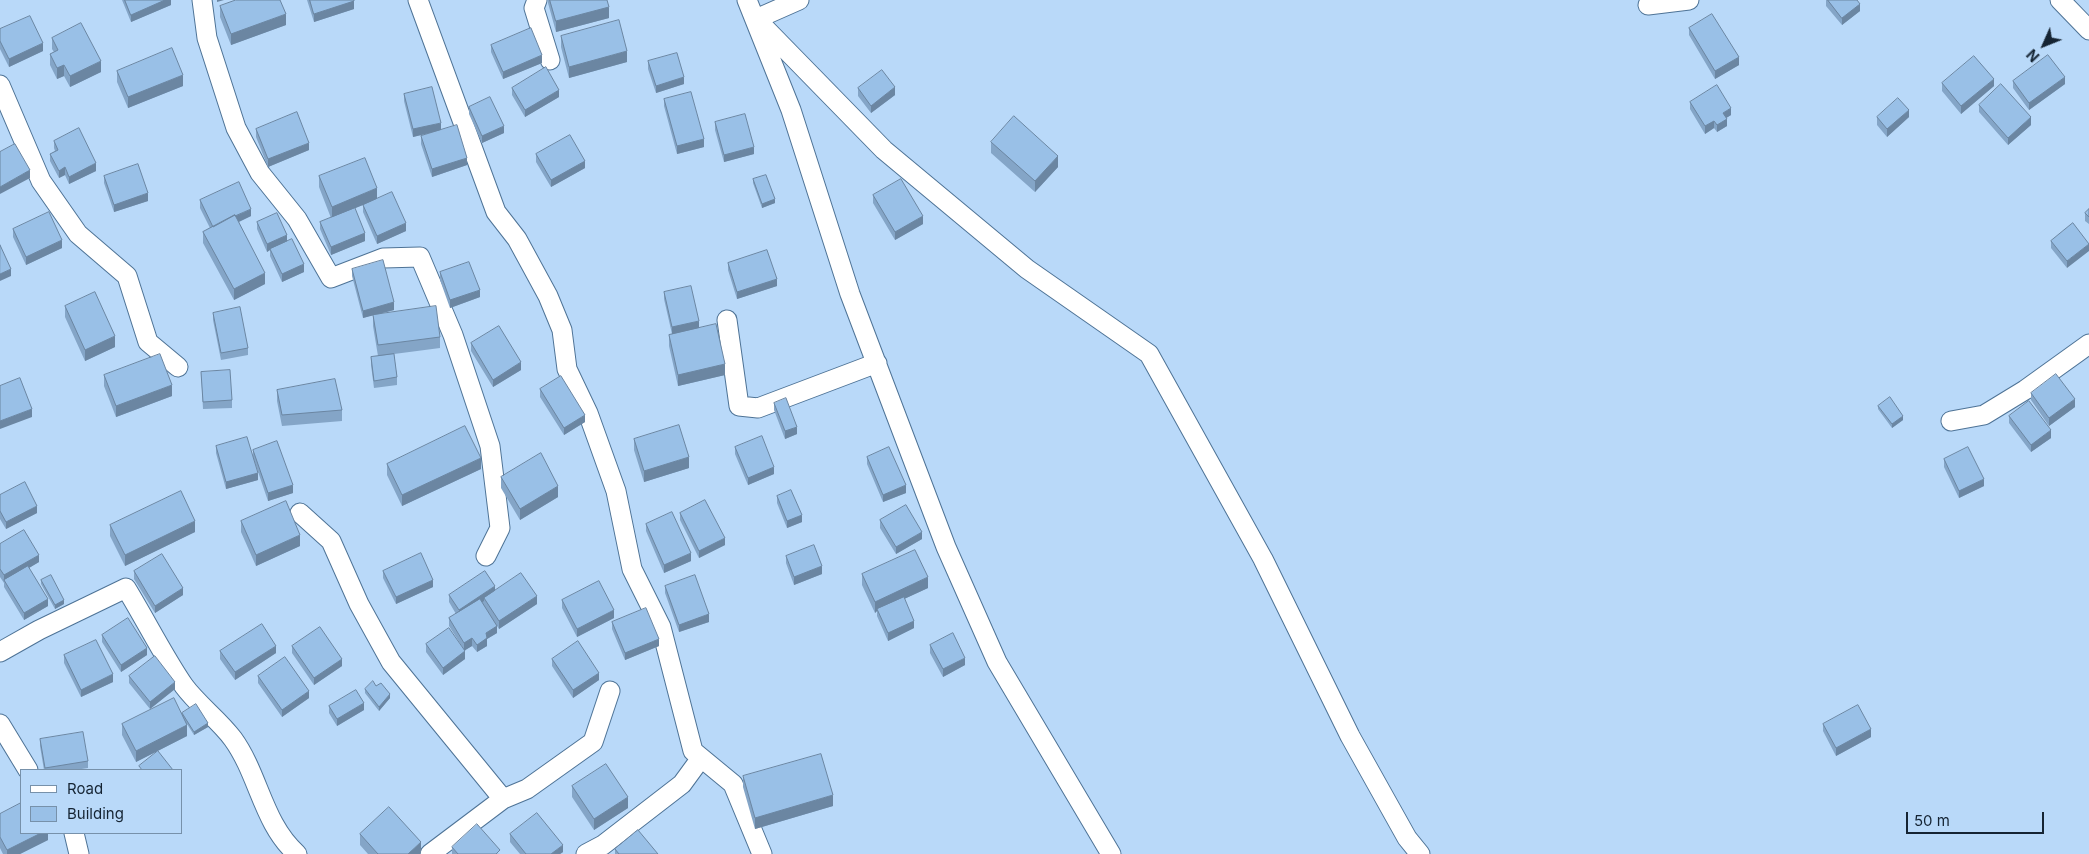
<!DOCTYPE html>
<html>
<head>
<meta charset="utf-8">
<style>
  body { margin:0 }
  #map { position:relative; width:2089px; height:854px; overflow:hidden; background:#b9d9f9; font-family:Inter,sans-serif }
  canvas { display:block }
  .legend { position:absolute; left:20px; top:769px; width:162px; height:65px; box-sizing:border-box; background:#b9d9f9; border:1px solid #7791aa; margin:0; padding:6px 9px; list-style:none; font-size:15px; color:#152433 }
  .legend li { display:flex; align-items:center; gap:10px; height:25px }
  .legend b { width:25px; border:1px solid #7791aa }
  .north { position:absolute; left:2019px; top:20px; width:50px; height:50px; -webkit-text-stroke:4px #b9d9f9; paint-order:stroke; rotate:226deg; font-size:14px; font-weight:700; line-height:20px; text-align:center; color:#152433 }
  .north::after { content:''; display:block; margin:auto; width:18px; height:22px; background:#152433; clip-path:polygon(50% 0,100% 100%,50% 72%,0 100%) }
  .scale { position:absolute; left:1906px; top:812px; width:138px; height:22px; box-sizing:border-box; border:2px solid #152433; border-top:0; padding-left:6px; font-size:15px; line-height:18px; white-space:nowrap; color:#152433; -webkit-text-stroke:4px #b9d9f9; paint-order:stroke }
</style>
</head>
<body>
<div id="map">
<canvas width="2089" height="854"></canvas>
<ul class="legend">
<li><b style="height:6px;background:#fff"></b>Road</li>
<li><b style="height:14px;background:#99c0e7"></b>Building</li>
</ul>
<div class="north">N</div>
<div class="scale">50 m</div>
</div>
<script>
const c = document.querySelector('canvas').getContext('2d');
c.lineJoin = 'round';
function trace(path, color, width, dash) { c.strokeStyle = color; c.lineWidth = width; c.lineCap = dash ? 'butt' : 'round'; c.setLineDash(dash || []); c.stroke(path); }
function paint(path, color) { c.fillStyle = color; c.fill(path, 'evenodd'); }
const minor = new Path2D(`
  M202,0L207,38L236,128L260,173L297,219L331,278L383,258L420,257L453,335L490,446L500,528L486,556
  M418,0L496,212L517,239L548,296L562,330L567,369L588,413L616,491L632,569L661,627L693,751L733,784L762,854
  M537,0L534,8L550,60
  M747,0L791,110L850,294L946,547L997,662L1111,854
  M799,0L756,19L884,150L1027,269L1149,354L1263,559L1350,736L1407,838L1420,854
  M2060,0L2089,30
  M1648,5L1689,0
  M0,85L41,181L78,234L127,276L148,342L178,367
  M727,320L739,406L758,408L877,363
  M1951,421L1984,415L2025,390L2089,344
  M300,513L331,541L359,604L391,662L503,799
  M0,652L39,630L126,588C145,619 164,657 184,686C198,705 219,720 233,739C259,775 263,824 297,854
  M0,724L28,770
  M74,833L79,854
  M430,854L503,799L527,789L593,742L610,691
  M586,854L603,845L682,784L701,758`);
trace(minor, '#4e7396', 21);
trace(minor, '#fff', 19);
paint(new Path2D(`
  M122,0H171V5L131,22Z
  M307,0H354V9L314,22Z
  M548,0H607L609,18L556,32L548,3Z
  M1826,0H1857L1860,11L1842,25L1826,6Z
  M220,6L286,25L231,45L220,17Z
  M1689,28L1739,65L1715,79L1689,35Z
  M0,29L43,51L9,67L0,49Z
  M561,36L627,62L569,78L561,47Z
  M52,38L101,72L70,87L64,76L57,79L50,65V54L54,52L52,49Z
  M491,45L542,63L503,79L491,52Z
  M648,61L684,84L656,93L648,69Z
  M117,71L183,86L128,108L117,82Z
  M2013,81L2065,84L2029,110L2013,88Z
  M1942,83L1994,86L1961,114L1942,91Z
  M512,88L559,97L525,117L512,95Z
  M858,88L895,95L871,113L858,96Z
  M404,94L441,130L467,165L432,177L421,144V136L438,131L413,137L404,101Z
  M664,99L704,147L677,154L664,106Z
  M1690,102L1731,115L1726,118L1727,126L1717,132L1714,128L1705,134L1690,109Z
  M1979,105L2031,125L2008,145L1979,112Z
  M469,107L504,133L482,143L469,114Z
  M1877,117H1909L1887,137L1877,125Z
  M715,122L754,154L724,162L715,130Z
  M256,129L309,150L268,167L256,137Z
  M54,141L96,171L69,184L65,175L59,178L50,161V154L55,151L54,148Z
  M991,142L1058,167L1035,192L991,153Z
  M536,154L585,168L551,187L536,162Z
  M104,176L148,201L114,212L104,183Z
  M319,176L377,199L406,231L377,244L363,212V205L355,208L365,241L331,255L320,229V222L331,218L319,187Z
  M753,179L775,203L762,208L753,183Z
  M873,195L923,224L895,240L873,203Z
  M200,200L251,216L239,222L265,284L234,300L203,243V232L210,228L200,208Z
  M2089,209V224L2085,221V213Z
  M257,222L287,241L304,272L282,282L270,256V250L267,252L257,229Z
  M2073,223L2067,268L2051,248V241Z
  M13,229L62,248L26,265L13,237Z
  M728,263L777,286L737,299L728,270Z
  M352,269L394,310L379,314L440,337V348L394,354L397,377V385L374,388L371,365V357L378,356L373,326V315L363,318L352,276Z
  M440,272L480,297L450,308L440,280Z
  M664,292L699,328L725,375L678,386L669,346V335L672,334L664,299Z
  M65,306L115,347L85,361L65,317Z
  M213,313L248,348V355L221,360L213,320Z
  M471,343L521,370L493,387L471,351Z
  M201,372L232,400V408L203,409Z
  M104,375L172,396L116,417L104,386Z
  M540,389L585,422L564,435L540,397Z
  M277,390L342,410V421L282,426L277,401Z
  M2031,393L2075,407L2049,426L2031,400Z
  M774,403L797,434L785,439L774,410Z
  M1878,406L1903,420L1892,428L1878,409Z
  M2009,416L2051,438L2031,452L2009,423Z
  M634,439L689,468L644,482L634,450Z
  M216,446L253,457V450L293,493L268,501L254,460L258,480L226,489L216,453Z
  M735,447L774,474L748,485L735,454Z
  M867,457L906,493L883,502L867,464Z
  M1944,459L1984,486L1959,498L1944,467Z
  M387,464L481,469L402,506L387,475Z
  M501,477L558,497L520,520L501,488Z
  M0,495L37,513L6,529L0,519Z
  M777,496L802,522L787,528L777,503Z
  M680,513L725,545L699,558L680,520Z
  M880,520L922,539L896,554L880,528Z
  M241,521L300,546L256,566L241,532Z
  M646,524L691,561L664,573L646,531Z
  M110,525L195,532L125,566L110,536Z
  M0,544L39,562L29,568L48,606L24,620L4,587V582V583L0,577Z
  M786,556L822,574L794,585L786,563Z
  M134,571L183,595L155,613L134,579Z
  M383,571L433,587L396,604L383,578Z
  M862,574L928,588L904,599L914,628L888,641L877,616V611L875,613L862,585Z
  M41,580L64,604L55,609L41,584Z
  M665,586L709,622L679,632L665,593Z
  M495,591L537,604L499,629L497,626V633L487,639V646L477,652L472,646L464,650L465,659L443,675L426,652V644L463,648L449,626V618L456,614L449,602V595Z
  M562,600L614,618L577,637L562,608Z
  M612,622L659,646L625,660L612,629Z
  M102,635L147,655L121,672L102,642Z
  M930,645L965,665L943,677L930,653Z
  M292,646L342,666L314,685L292,653Z
  M220,651L276,653L235,680L220,659Z
  M64,655L113,682L81,697L64,663Z
  M552,659L599,680L573,698L552,666Z
  M129,676L175,689L150,709L129,683Z
  M258,676L309,698L282,717L258,683Z
  M376,686L390,698L379,711L365,693V689Z
  M329,706L364,710L337,726L329,713Z
  M182,713L208,727L194,735L187,724V736L136,762L122,735V724L182,715Z
  M1823,724L1871,737L1836,756L1823,731Z
  M40,739L88,761V768L75,770H44L40,746Z
  M743,776L833,806L755,829L743,787Z
  M572,786L628,808L594,830L572,797Z
  M0,814L48,833V840L20,854H3L0,848Z
  M360,834L421,853L420,854H368L360,845Z
  M510,834L563,852L560,854H520L510,842Z
  M452,847L500,854H452Z
  M615,849L658,854H615Z`), '#84a5c7');
paint(new Path2D(`
  M165,0H171V5L131,22V15Z
  M217,0H224L217,2Z
  M354,1V9L314,22V14Z
  M1860,4V11L1842,25V18Z
  M609,7V18L556,32V21Z
  M286,14V25L231,45V34Z
  M43,43V51L9,67V59Z
  M627,51V62L569,78V67Z
  M542,55V63L503,79V72Z
  M1739,57V65L1715,79V71Z
  M101,61V72L70,87V76Z
  M64,65V76L57,79V68Z
  M183,75V86L128,108V97Z
  M684,77V84L656,93V86Z
  M2065,77V84L2029,110V103Z
  M1994,79V86L1961,114V106Z
  M895,87V95L871,113V106Z
  M559,90V97L525,117V110Z
  M1731,108V115L1723,120V113Z
  M1909,110V117L1887,137V129Z
  M2031,117V125L2008,145V138Z
  M1727,119V126L1717,132V125Z
  M1714,121V128L1705,134V126Z
  M441,123V130L413,137V129Z
  M504,126V133L482,143V136Z
  M704,139V147L677,154V146Z
  M309,143V150L268,167V159Z
  M754,147V154L724,162V155Z
  M1058,156V167L1035,192V181Z
  M467,158V165L432,177V169Z
  M585,161V168L551,187V180Z
  M96,163V171L69,184V177Z
  M65,167V175L59,178V171Z
  M30,170V178L0,194V187Z
  M377,188V199L332,218V207Z
  M148,193V201L114,212V205Z
  M775,199V203L762,208V204Z
  M251,209V216L213,234V227Z
  M923,216V224L895,240V232Z
  M406,223V231L377,244V236Z
  M365,233V241L331,255V247Z
  M287,235V243L270,249V250L267,252V244Z
  M62,240V248L26,265V257Z
  M2089,244V251L2067,268V261Z
  M304,264V272L282,282V274Z
  M11,269V276L0,281V274Z
  M265,273V284L234,300V289Z
  M777,279V286L737,299V292Z
  M480,290V297L450,308V300Z
  M394,302V310L363,318V311Z
  M699,321V328L672,334V327Z
  M115,336V347L85,361V350Z
  M521,362V370L493,387V380Z
  M725,364V375L678,386V375Z
  M172,385V396L116,417V406Z
  M2075,399V407L2049,426V418Z
  M32,409V417L0,429V421Z
  M585,415V422L564,435V428Z
  M1903,416V420L1892,428V424Z
  M797,427V434L785,439V431Z
  M2051,430V438L2031,452V445Z
  M689,457V468L644,482V471Z
  M481,458V469L402,506V495Z
  M774,467V474L748,485V478Z
  M258,473V480L226,489V482Z
  M1984,479V486L1959,498V491Z
  M293,485V493L268,501V493Z
  M906,485V493L883,502V495Z
  M558,486V497L520,520V509Z
  M37,506V513L6,529V522Z
  M802,515V522L787,528V521Z
  M195,521V532L125,566V555Z
  M922,532V539L896,554V547Z
  M300,535V546L256,566V555Z
  M725,538V545L699,558V551Z
  M691,553V561L664,573V565Z
  M39,555V562L5,582L4,580V583V575Z
  M822,566V574L794,585V577Z
  M928,577V588L878,611L877,609V611L875,613V602Z
  M433,580V587L396,604V597Z
  M495,586V594L484,598V601L459,617V610Z
  M183,588V595L155,613V606Z
  M537,596V604L499,629V621Z
  M48,599V606L24,620V613Z
  M64,600V604L55,609V605Z
  M614,610V618L577,637V629Z
  M709,614V622L679,632V625Z
  M914,621V628L888,641V633Z
  M497,626V633L487,639V646L477,652V645L486,633Z
  M472,638V646L464,651V643Z
  M659,639V646L625,660V653Z
  M276,646V653L235,680V672Z
  M147,648V655L121,672V665Z
  M465,651V659L443,675V668Z
  M965,658V665L943,677V669Z
  M342,659V666L314,685V678Z
  M599,673V680L573,698V690Z
  M113,674V682L81,697V690Z
  M175,682V689L150,709V702Z
  M309,691V698L282,717V710Z
  M390,694V698L379,711V707Z
  M364,703V710L337,726V719Z
  M208,723V727L194,735V732Z
  M187,725V736L136,762V751Z
  M1871,729V737L1836,756V748Z
  M833,795V806L755,829V818Z
  M628,797V808L594,830V819Z
  M41,833H48V840L20,854H7V850Z
  M421,842V853L420,854H408Z
  M563,845V852L560,854H551Z`), '#6b86a2');
const building = new Path2D(`
  M125,0H165L131,15Z
  M236,0H280L286,14L231,34L220,6Z
  M310,0H354V1L314,14Z
  M550,0H607L609,7L556,21Z
  M1828,0H1857L1860,4L1842,18Z
  M1712,14L1739,57L1715,71L1689,28Z
  M30,16L43,43L9,59L0,41V29Z
  M619,20L627,51L569,67L561,36Z
  M81,23L101,61L70,76L64,65L57,68L50,54L58,50L52,38Z
  M531,28L542,55L503,72L491,45Z
  M172,48L183,75L128,97L117,71Z
  M677,53L684,77L656,86L648,61Z
  M2048,55L2065,77L2029,103L2013,81Z
  M1974,56L1994,79L1961,106L1942,83Z
  M546,67L559,90L525,110L512,88Z
  M882,70L895,87L871,106L858,88Z
  M2001,84L2031,117L2008,138L1979,105Z
  M1717,85L1731,108L1723,113L1727,119L1717,125L1714,121L1705,126L1690,102Z
  M432,87L441,123L413,129L404,94Z
  M691,92L704,139L677,146L664,99Z
  M490,97L504,126L482,136L469,107Z
  M1898,98L1909,110L1887,129L1877,117Z
  M297,112L309,143L268,159L256,129Z
  M745,114L754,147L724,155L715,122Z
  M1014,116L1058,156L1035,181L991,142Z
  M457,125L467,158L432,169L421,136Z
  M79,128L96,163L69,177L65,167L59,171L50,154L58,150L54,141Z
  M570,135L585,161L551,180L536,154Z
  M15,144L30,170L0,187V152Z
  M365,158L377,188L332,207L319,176Z
  M138,164L148,193L114,205L104,176Z
  M766,175L775,199L762,204L753,179Z
  M901,179L923,216L895,232L873,195Z
  M239,182L251,209L235,216V215L213,227L200,200Z
  M392,192L406,223L377,236L363,205Z
  M355,208L365,233L331,247L320,222Z
  M2089,209V217L2085,213Z
  M49,212L62,240L26,257L13,229Z
  M277,213L287,235L267,244L257,222Z
  M235,215L265,273L234,289L203,232Z
  M2073,223L2089,244L2067,261L2051,241Z
  M292,239L304,264L282,274L270,249Z
  M0,245L11,269L0,274Z
  M767,250L777,279L737,292L728,263Z
  M383,260L394,302L363,311L352,269Z
  M469,262L480,290L450,300L440,272Z
  M691,286L699,321L672,327L664,292Z
  M95,292L115,336L85,350L65,306Z
  M436,306L440,337L378,345L373,315Z
  M240,307L248,348L221,353L213,313Z
  M716,324L725,364L678,375L669,335Z
  M499,326L521,362L493,380L471,343Z
  M160,354L172,385L116,406L104,375Z
  M394,354L397,377L374,381L371,357Z
  M230,370L232,400L203,402L201,372Z
  M2056,374L2075,399L2049,418L2031,393Z
  M561,376L585,415L564,428L540,389Z
  M20,378L32,409L0,421V386Z
  M335,379L342,410L282,415L277,390Z
  M1890,397L1903,416L1892,424L1878,406Z
  M786,398L797,427L785,431L774,403Z
  M2029,401L2051,430L2031,445L2009,416Z
  M679,425L689,457L644,471L634,439Z
  M465,426L481,458L402,495L387,464Z
  M762,436L774,467L748,478L735,447Z
  M247,437L258,473L226,482L216,446Z
  M277,441L293,485L268,493L253,450Z
  M889,447L906,485L883,495L867,457Z
  M1968,447L1984,479L1959,491L1944,459Z
  M541,453L558,486L520,509L501,477Z
  M25,482L37,506L6,522L0,511V495Z
  M791,490L802,515L787,521L777,496Z
  M181,491L195,521L125,555L110,525Z
  M705,500L725,538L699,551L680,513Z
  M286,501L300,535L256,555L241,521Z
  M906,505L922,532L896,547L880,520Z
  M672,512L691,553L664,565L646,524Z
  M24,530L39,555L4,575L0,569V544Z
  M814,545L822,566L794,577L786,556Z
  M915,550L928,577L875,602L862,574Z
  M421,553L433,580L396,597L383,571Z
  M162,554L183,588L155,606L134,571Z
  M28,566L48,599L24,613L4,580Z
  M485,571L495,586L459,610L449,595Z
  M521,573L537,596L499,621L484,598Z
  M51,575L64,600L55,605L41,580Z
  M695,575L709,614L679,625L665,586Z
  M599,581L614,610L577,629L562,600Z
  M904,597L914,621L888,633L877,609Z
  M480,599L497,626L486,633L487,638L477,645L472,638L464,643L449,618Z
  M646,608L659,639L625,653L612,622Z
  M128,618L147,648L121,665L102,635Z
  M262,624L276,646L235,672L220,651Z
  M320,627L342,659L314,678L292,646Z
  M449,628L465,651L443,668L426,644Z
  M953,633L965,658L943,669L930,645Z
  M96,640L113,674L81,690L64,655Z
  M578,641L599,673L573,690L552,659Z
  M155,656L175,682L150,702L129,676Z
  M285,657L309,691L282,710L258,676Z
  M373,681L376,686L381,683L390,694L379,707L365,689Z
  M356,690L364,703L337,719L329,706Z
  M174,698L187,725L136,751L122,724Z
  M196,704L208,723L194,732L182,713Z
  M1858,705L1871,729L1836,748L1823,724Z
  M83,732L88,761L45,768L40,739Z
  M158,751L173,770H142L139,766Z
  M821,754L833,795L755,818L743,776Z
  M606,764L628,797L594,819L572,786Z
  M21,803V833H41L7,850L0,837V814Z
  M389,807L421,842L408,854H378L360,834Z
  M537,813L563,845L551,854H526L510,834Z
  M477,824L500,850L496,854H458L452,847Z
  M638,830L658,854H619L615,849Z`);
paint(building, '#99c0e7');
trace(building, '#6b86a2', 1);
</script>
</body>
</html>
